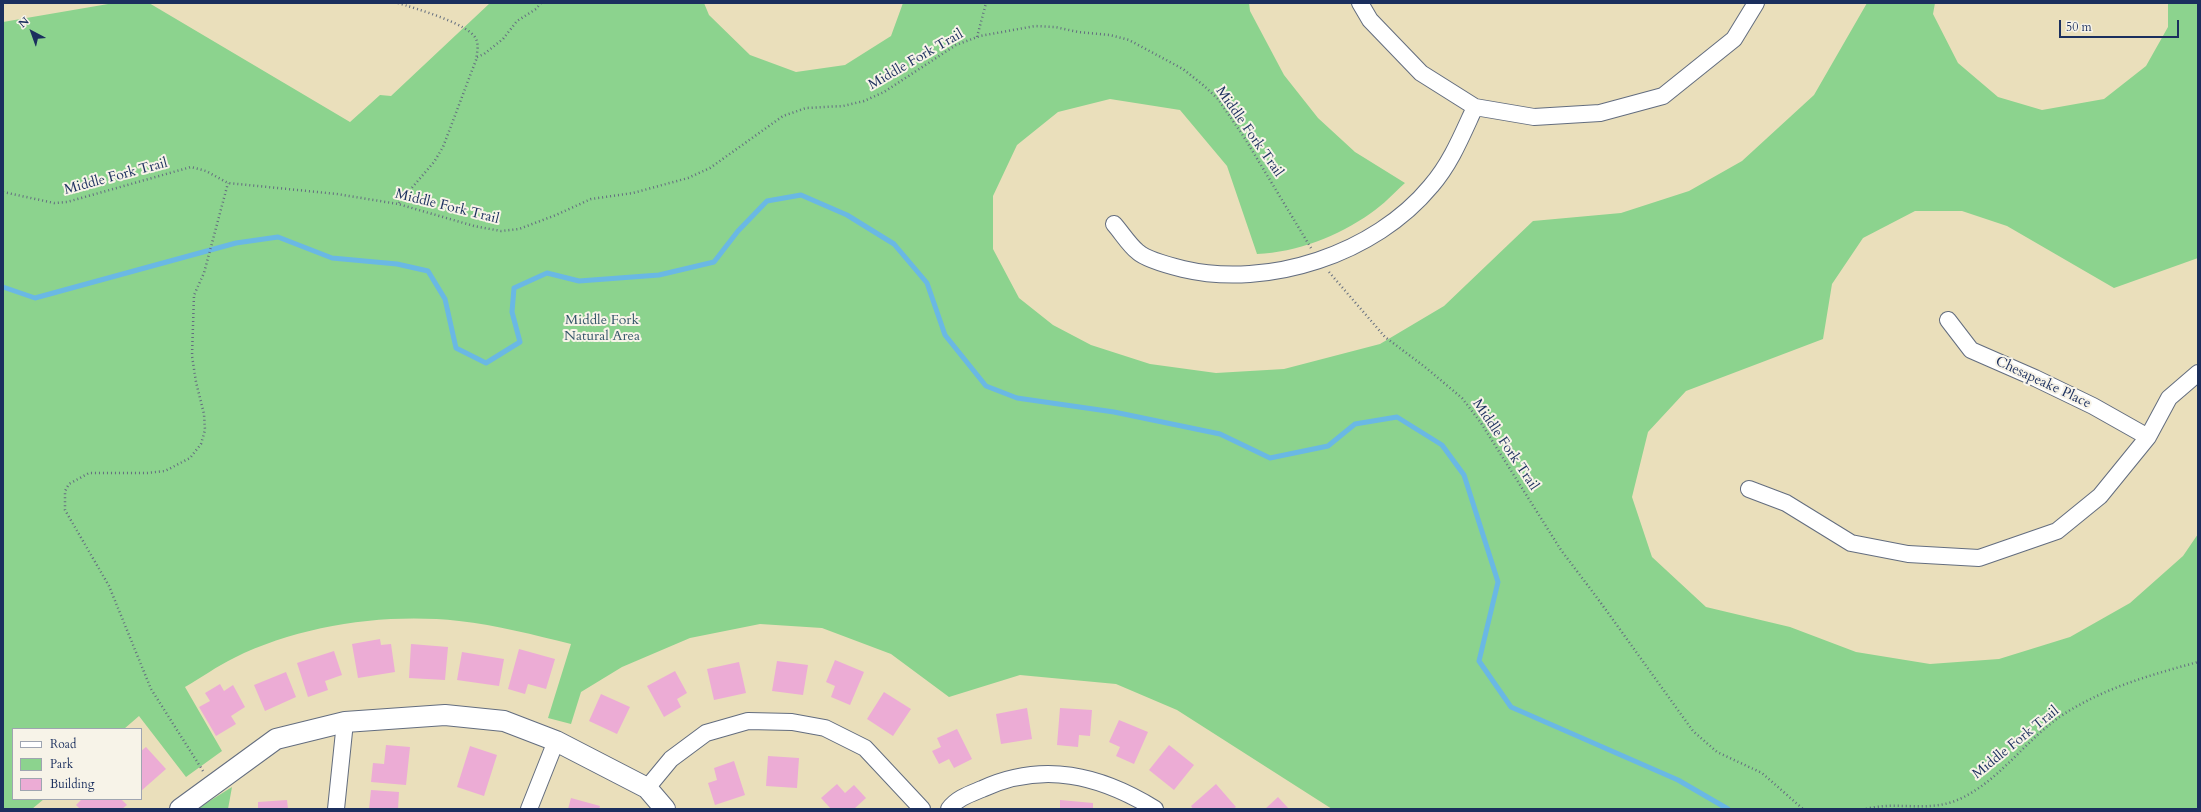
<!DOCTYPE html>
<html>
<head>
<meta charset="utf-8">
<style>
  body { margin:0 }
  #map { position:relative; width:2201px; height:812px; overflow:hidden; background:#eadfbb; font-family:Cardo,serif }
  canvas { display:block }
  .frame { position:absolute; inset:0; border:4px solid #1b2f5e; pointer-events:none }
  .legend { position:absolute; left:12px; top:728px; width:130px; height:72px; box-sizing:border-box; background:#f7f3e8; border:1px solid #9fa5b1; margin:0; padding:5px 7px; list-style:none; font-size:12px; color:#1b2f5e }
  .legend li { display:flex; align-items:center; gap:8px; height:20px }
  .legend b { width:20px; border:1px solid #9fa5b1 }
  .north { position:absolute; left:12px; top:12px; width:40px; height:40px; -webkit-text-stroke:3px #f7f3e8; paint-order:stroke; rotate:319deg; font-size:11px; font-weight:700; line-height:16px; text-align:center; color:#1b2f5e }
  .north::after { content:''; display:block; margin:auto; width:14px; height:18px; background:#1b2f5e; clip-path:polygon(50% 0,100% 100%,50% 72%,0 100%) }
  .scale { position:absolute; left:2059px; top:20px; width:120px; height:18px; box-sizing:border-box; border:2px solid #1b2f5e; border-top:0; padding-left:5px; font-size:12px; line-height:14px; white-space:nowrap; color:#1b2f5e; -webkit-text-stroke:3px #f7f3e8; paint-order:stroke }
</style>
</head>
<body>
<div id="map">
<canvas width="2201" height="812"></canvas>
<div class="frame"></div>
<ul class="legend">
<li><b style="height:5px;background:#fff"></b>Road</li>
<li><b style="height:11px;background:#8cd38e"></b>Park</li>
<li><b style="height:11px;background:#ecacd5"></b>Building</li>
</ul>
<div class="north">N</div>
<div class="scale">50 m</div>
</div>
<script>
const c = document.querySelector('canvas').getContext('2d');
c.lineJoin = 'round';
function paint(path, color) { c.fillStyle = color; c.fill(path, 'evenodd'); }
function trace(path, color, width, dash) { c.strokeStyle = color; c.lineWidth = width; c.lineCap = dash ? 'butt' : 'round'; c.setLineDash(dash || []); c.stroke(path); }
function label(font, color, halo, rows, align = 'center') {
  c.font = font + ' Cardo,serif'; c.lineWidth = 4; c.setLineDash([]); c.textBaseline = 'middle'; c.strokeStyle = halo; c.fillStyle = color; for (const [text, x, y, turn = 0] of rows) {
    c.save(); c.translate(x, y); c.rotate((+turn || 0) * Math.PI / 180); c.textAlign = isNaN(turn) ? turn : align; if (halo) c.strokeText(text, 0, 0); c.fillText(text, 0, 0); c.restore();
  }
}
paint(new Path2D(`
  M114,3H149L350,122L380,95L391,96L490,3H704L709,15L750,55L796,72L845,65L891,36L903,3H1249L1250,11L1284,75L1318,118L1355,152L1405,183C1394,193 1383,205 1371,213C1337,237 1297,252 1257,254L1227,166L1180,110L1110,99L1058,112L1017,145L993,196V249L1019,298L1053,325L1091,345L1150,364L1216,373L1284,369L1380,344L1444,306L1533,221L1621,213L1689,191L1742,161L1814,95L1867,3H1935L1933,14L1958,63L1998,97L2042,110L2104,99L2146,66L2168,27V3H2198V258L2114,288L2007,226L1962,211H1915L1863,238L1832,284L1823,339L1686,391L1648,432L1632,497L1652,557L1706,607L1790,627L1856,652L1930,664L1999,659L2070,637L2130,603L2183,556L2198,534V809H1332L1177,710L1116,684L1020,675L949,697L891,654L822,628L760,624L690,638L622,667L581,692L571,724L548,718L571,644C534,635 497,625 459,621C385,613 301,625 234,658C217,666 201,678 185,687L222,751L186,777L139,716L124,729H13V799H44L32,809H3V22Z
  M232,787L228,809H197L200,807Z`), '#8cd38e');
trace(new Path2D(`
  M3,287L35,298L236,243L278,237L332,258L397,264L428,271L445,299L456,348L486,363L520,342L512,312L514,288L547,273L579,281L659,275L714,262L738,231L767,201L801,195L847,215L894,244L927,283L945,335L986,386L1017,398L1114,412L1220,434L1270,458L1328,446L1355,424L1397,417L1442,445L1464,475L1498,582L1479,661L1511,707L1678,780L1728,809`), '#6ab8e4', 5);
paint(new Path2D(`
  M380,639L381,645L391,644L395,672L358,678L352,644Z
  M411,644L448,647L445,680L409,678Z
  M519,649L555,659L546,689L528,684L525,694L508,689Z
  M334,651L342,675L325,681L328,690L308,697L297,663Z
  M462,652L504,659L499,686L457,680Z
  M835,660L864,672L850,705L831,697L835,686L826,682Z
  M777,661L808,665L803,695L772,691Z
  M739,662L746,693L714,700L707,669Z
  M675,671L687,693L677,699L681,707L664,717L647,686Z
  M286,672L296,697L265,711L254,685Z
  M220,684L224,691L233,685L245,707L231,716L236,724L216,736L199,707L210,701L205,693Z
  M884,692L911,709L893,736L867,719Z
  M601,694L630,707L617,734L589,721Z
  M1027,708L1032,739L1001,744L996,714Z
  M1060,708L1092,710L1090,736L1079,735L1078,747L1057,745Z
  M1119,720L1148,732L1134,764L1116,756L1120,747L1109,742Z
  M957,729L972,759L954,768L949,759L939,764L932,751L941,747L937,738Z
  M386,745L410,747L406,785L371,782L373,763L384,764Z
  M1169,745L1194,765L1174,790L1149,770Z
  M470,746L497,755L484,796L457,787Z
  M146,747L166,769L141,791V751Z
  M768,756L799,758L797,788L766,786Z
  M734,761L745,795L715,805L708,783L717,780L714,768Z
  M837,784L845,793L854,785L866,798L854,809H831L821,798Z
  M1216,784L1236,807L1233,809H1193L1191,806Z
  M371,790L399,792L398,809H369Z
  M1278,797L1289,809H1265Z
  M571,798L600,806L599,809H568Z
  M82,799H121L127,805L122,809H80L76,805Z
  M287,800L288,809H258V802Z
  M1060,800L1093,803V809H1060Z`), '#ecacd5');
const minor = new Path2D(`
  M1360,3L1370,20L1421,73L1475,107L1534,117L1600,113L1663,96L1734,39L1756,3
  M1114,224C1122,233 1129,245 1138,252C1147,260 1171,266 1183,269C1268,289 1375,254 1431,186C1451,163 1462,135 1475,107
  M1948,320L1971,350L2035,378L2093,406L2148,437
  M1749,489L1786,503L1851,543L1908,554L1979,558L2057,531L2100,496L2148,437L2169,398L2198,373
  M647,788L671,759L706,733L748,721L792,722L825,728L865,748L922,809
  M336,809L345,722
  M529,809L556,741
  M949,809C957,798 970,794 982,789C1043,761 1100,775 1155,809`);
const tertiary = new Path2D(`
  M180,809L276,739L345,722L445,715L504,721L556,741L647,788L665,809`);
trace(minor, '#636d7f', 18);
trace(tertiary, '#636d7f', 22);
trace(new Path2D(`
  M398,3C414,8 470,24 476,39C479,45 477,53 476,60L443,147L434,162L398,204
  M977,37L986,3
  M477,57L484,54L503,39L517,21L536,9L541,3
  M3,192L54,203L67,202L191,167L206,171L228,183L337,194L398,204L474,226L501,231L519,229L556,215L591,199L633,193L688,178L710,168L783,116L806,108L843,106L864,101L884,92L956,45L980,36L1035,26L1055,27L1078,32L1110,35L1129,40L1183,69L1203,85L1218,99L1244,137L1311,248
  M1329,272L1385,337L1425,367L1462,398L1481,423L1561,550L1598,599L1693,731L1717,752L1762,773L1803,809
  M203,771L151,689L109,586L65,510V491L69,484L89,473H147L165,471L190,458L201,444L205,430L204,414L196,382L192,356L194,295L204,273L228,183
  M1866,809C1895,801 1926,812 1955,801C1997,784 2023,743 2058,718C2100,689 2150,675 2198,662`), '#636d7f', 2.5, [1, 3]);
trace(minor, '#fff', 16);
trace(tertiary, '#fff', 20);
label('14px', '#1b2f5e', '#f7f3e8', [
  ["Middle Fork Trail",916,60,-30],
  ["Middle Fork Trail",1249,132,55],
  ["Middle Fork Trail",116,177,-15],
  ["Middle Fork Trail",447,207,14],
  ["Chesapeake Place",2043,383,25],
  ["Middle Fork Trail",1505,445,56],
  ["Middle Fork Trail",2016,743,-39]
]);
label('14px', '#37586a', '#f7f3e8', [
  ["Middle Fork",602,321],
  ["Natural Area",602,337]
]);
</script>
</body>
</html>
